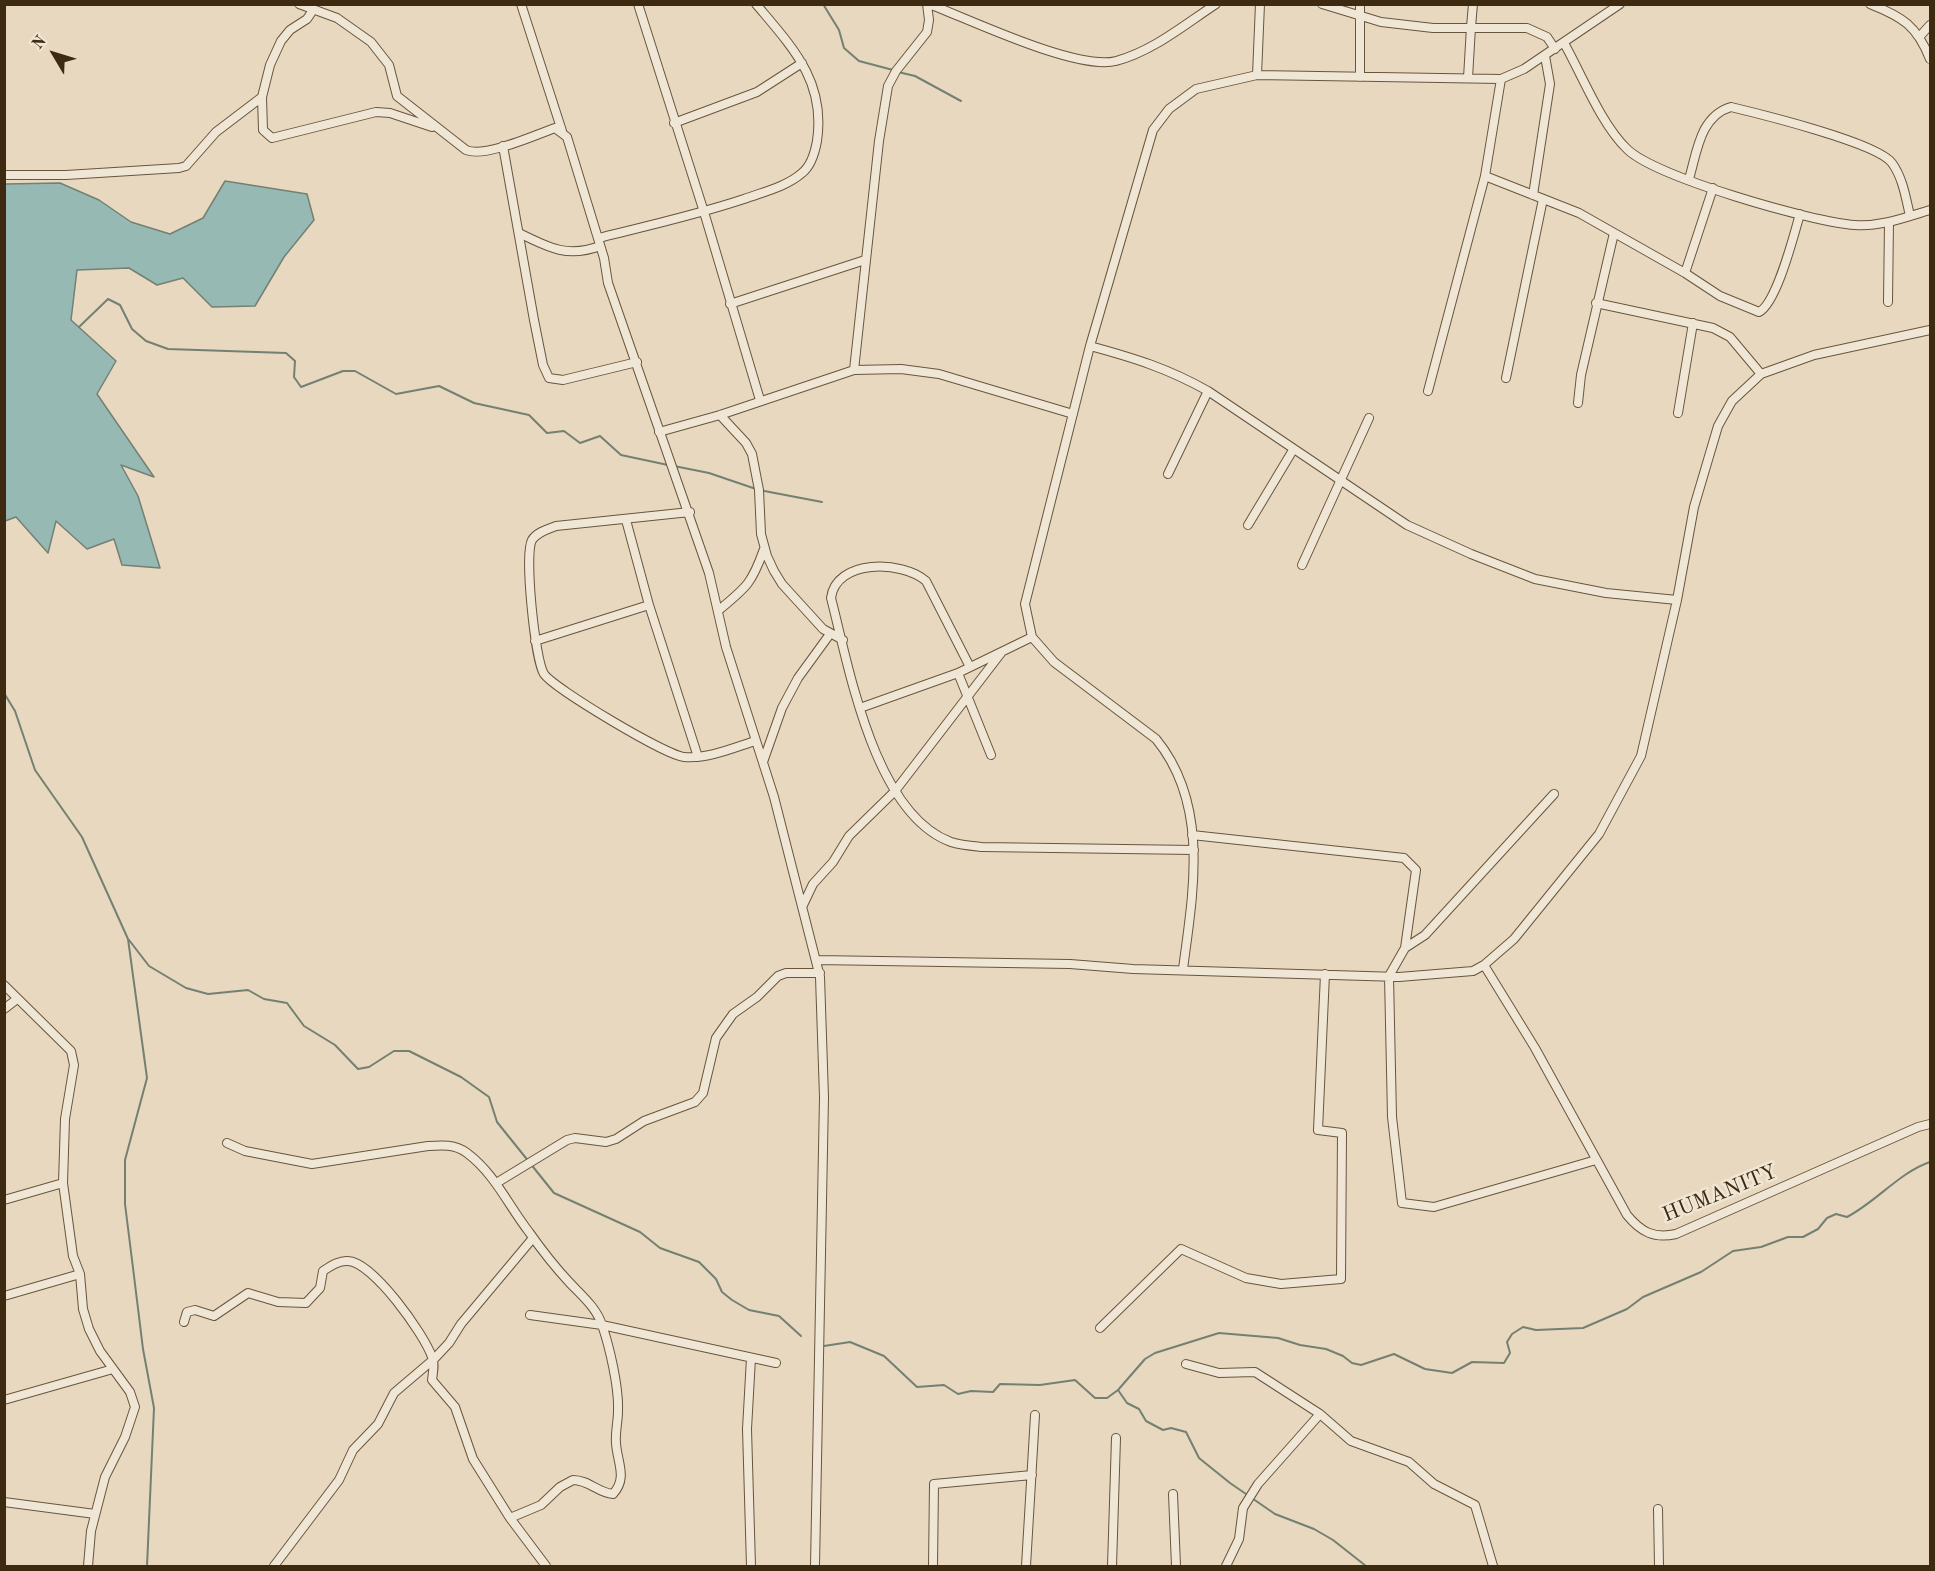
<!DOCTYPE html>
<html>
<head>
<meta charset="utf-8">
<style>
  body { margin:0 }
  #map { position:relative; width:1935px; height:1571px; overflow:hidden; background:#e8d8bf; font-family:"Old Standard TT",serif }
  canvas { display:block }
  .frame { position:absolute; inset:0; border:6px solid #3e2a10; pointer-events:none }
  .north { position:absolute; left:24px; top:24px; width:60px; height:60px; -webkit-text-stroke:4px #f0e6d5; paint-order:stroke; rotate:308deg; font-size:16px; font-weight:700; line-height:24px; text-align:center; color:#3e2a10 }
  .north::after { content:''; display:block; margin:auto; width:21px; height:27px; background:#3e2a10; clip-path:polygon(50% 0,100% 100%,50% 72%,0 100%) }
</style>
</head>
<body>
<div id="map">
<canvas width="1935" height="1571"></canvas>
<div class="frame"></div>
<div class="north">N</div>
</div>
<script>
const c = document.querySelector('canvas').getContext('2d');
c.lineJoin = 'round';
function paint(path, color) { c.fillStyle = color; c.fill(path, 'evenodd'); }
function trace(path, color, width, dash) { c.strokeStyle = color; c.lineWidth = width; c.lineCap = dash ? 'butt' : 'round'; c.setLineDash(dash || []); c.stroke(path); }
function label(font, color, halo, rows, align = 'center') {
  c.font = font + ' "Old Standard TT",serif'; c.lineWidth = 5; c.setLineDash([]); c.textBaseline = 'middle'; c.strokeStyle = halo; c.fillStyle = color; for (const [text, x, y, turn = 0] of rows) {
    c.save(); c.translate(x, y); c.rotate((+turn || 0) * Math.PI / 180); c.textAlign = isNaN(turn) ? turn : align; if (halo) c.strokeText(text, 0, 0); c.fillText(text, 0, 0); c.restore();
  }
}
const water = new Path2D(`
  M225,181L307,194L314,220L284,257L255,306L212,307L183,278L157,285L129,268L77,270L71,320L116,361L97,394L154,477L121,465L138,496L160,568L122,565L114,539L87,549L56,521L48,553L16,517L5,521V184L60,183L99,200L131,222L170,234L203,218Z`);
paint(water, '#97b9b4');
trace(water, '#738072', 1.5);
trace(new Path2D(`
  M823,4L839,30L844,48L859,61L893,70
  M898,72L915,76L961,101
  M79,327L108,299L120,305L132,329L146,341L168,349L286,353L295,361L294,377L301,387L343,371H355L396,394L439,386L474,403L529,415L547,433L564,431L580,443L600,436L621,455L668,465
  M674,466L709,473L759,490L822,502
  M4,693L15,711L35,770L82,837L128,939L147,1078L125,1160V1204L134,1276L143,1349L154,1408L147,1566
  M129,940L149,966L186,988L208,994L248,990L264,999L287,1003L304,1026L335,1045L358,1069L369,1067L394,1051H409L461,1077L489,1097L497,1122L554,1193L640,1232L660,1248L699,1262L716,1279L722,1292L732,1300L749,1310L779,1316L801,1336
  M824,1346L850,1342L884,1356L917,1387L944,1385L958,1394L971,1391L993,1392L1000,1384L1040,1385L1075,1380L1095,1398H1107L1118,1390L1145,1359L1155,1353L1219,1333L1278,1338L1300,1345L1326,1349L1343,1356L1352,1363L1361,1365L1394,1354L1425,1369L1452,1373L1472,1362L1504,1363L1510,1353L1507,1342L1512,1334L1523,1327L1536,1330L1583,1328L1627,1309L1643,1297L1701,1272L1733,1251L1761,1247L1788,1237H1803L1818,1229L1827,1218L1836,1214L1847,1217C1876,1202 1900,1172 1930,1162
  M1118,1390L1127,1403L1139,1409L1146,1421L1163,1430L1171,1428L1186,1432L1199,1458L1230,1483L1275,1514L1314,1529L1333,1540L1366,1566`), '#738072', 2);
const minor = new Path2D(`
  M299,4L337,18L371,42L389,65L397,96L466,150C485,158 535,135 555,128L567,137L604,258L608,283L709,573L726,647L774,797L820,977L824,1097L815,1566
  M521,4L562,131
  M638,4L704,212L760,400
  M929,4C971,20 1077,71 1116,61C1153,51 1184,25 1216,4
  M1322,4L1381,22L1433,28H1527L1547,37L1555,49
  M1360,4V77
  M1870,4C1903,17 1917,26 1930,59
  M1471,27L1473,4
  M1921,35L1930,25
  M1564,43C1582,75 1601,124 1627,149C1655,177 1812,222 1855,225C1881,227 1906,217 1930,210
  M1257,75L1260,4
  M1468,78L1471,27
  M262,97L263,130L272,138L376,112L390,113L432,127
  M674,123L757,92L802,63
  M503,146L534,320L543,365L549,378L563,380L637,362
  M4,175H66L179,168L186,166L216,132L262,97L270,65L281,41L290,30L307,19L313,10
  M1485,176L1579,213L1685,273L1720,296L1759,312C1777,303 1794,234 1800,214
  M1689,179C1697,152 1700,116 1731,107C1760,114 1878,143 1892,163C1903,178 1906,199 1910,216
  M1533,195L1550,84L1545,56
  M519,233C549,248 568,258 600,246
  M598,238C647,226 696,215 744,199C763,192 786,187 802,173C811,166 815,152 817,141C826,81 792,47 756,4
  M1685,273L1713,188
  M1888,302L1889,222
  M1596,303L1713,328L1730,337L1761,374
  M730,304L865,260
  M1090,346C1134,358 1167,368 1208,391L1407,525L1471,554L1535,579L1606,593L1677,600
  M854,370L879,141L888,86L896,71L927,32L929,20L927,4
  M1506,378L1543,199
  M1428,391L1485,176L1501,79
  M1578,403L1581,375L1614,233
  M1678,413L1693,323
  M720,415L746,443L752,454L759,490L761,534L767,556L774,571L782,584L823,629L843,640
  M659,432L720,415L854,370L901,369L939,374L1073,414
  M1168,474L1208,391
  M690,512L556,526C548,529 537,532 532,540C524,554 535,660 544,674C555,689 665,755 684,757C708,759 733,748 755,741
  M626,520L649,605L698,757
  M1248,525L1293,450
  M1302,565L1369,418
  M719,610C747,587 752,583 764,549
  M535,641L649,605
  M970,667L926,581C902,560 836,559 831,598C849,667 874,814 951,842C960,845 972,846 982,847L1194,850
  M958,673L991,755
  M860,708L958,673L1032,637
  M763,762L782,708L798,678L830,634
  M1192,835L1404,858L1416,870L1405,948L1389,976L1392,1117L1402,1203L1434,1207L1596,1160
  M803,905L813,884L833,862L849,836L895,791L1001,653
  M1405,948L1425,935L1554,794
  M817,960L1070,964L1133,969L1399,977L1473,971L1484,965L1514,939L1599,834L1641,756L1677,600L1694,507L1718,426L1732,401L1761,374L1814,355L1930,330
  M1484,965L1535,1048L1627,1215C1641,1232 1654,1239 1676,1234L1918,1127L1930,1124
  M1183,969C1193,893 1210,805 1156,739L1054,662L1032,637L1025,604L1090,346L1153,130L1169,109L1196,89L1257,75L1501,79L1524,69L1620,4
  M4,985L71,1051L74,1065L65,1119L63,1183L73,1256L80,1274L83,1309L89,1329L100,1351L130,1392L135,1407L125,1437L105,1477L91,1531L88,1566
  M4,1009L17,999
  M227,1143L245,1151L312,1164L428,1146C442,1145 455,1144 467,1153C495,1174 508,1205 529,1232C541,1249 555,1267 569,1282C582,1296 596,1307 602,1325C610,1348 619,1388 618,1411C618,1422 615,1432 616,1443C617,1462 628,1478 613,1494C598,1493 589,1480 573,1480L560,1487L541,1505L510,1518
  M498,1182L567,1140L575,1138L606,1142L616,1139L644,1121L695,1102L703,1093L716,1038L733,1014L757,997L778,976L786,973H820
  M4,1200L63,1183
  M4,1296L80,1274
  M530,1315L602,1325L776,1363
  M184,1322L187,1312L195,1310L214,1316L248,1293L278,1302L306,1303L320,1288L323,1271C330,1266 339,1260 348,1261C373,1262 424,1334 432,1357C435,1363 433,1372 432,1380L455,1407L473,1459L510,1518L546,1566
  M1100,1328L1181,1249L1246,1278L1281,1284L1341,1279L1342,1133L1318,1130L1325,974
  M751,1358L747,1429L751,1566
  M1186,1364L1219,1373L1255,1372L1320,1414L1351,1441L1409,1462L1434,1484L1475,1505L1493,1566
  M4,1400L113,1369
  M1173,1494L1176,1566
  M4,1502L95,1514
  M1658,1509L1659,1566
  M274,1566L339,1480L353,1450L378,1424L394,1393L434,1359L449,1343L461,1324L533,1238
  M933,1566L934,1484L1032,1475
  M1026,1566L1035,1415
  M1112,1566L1116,1438
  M1226,1566L1239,1539L1243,1508L1258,1484L1320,1414`);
trace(minor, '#68563c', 10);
trace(minor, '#f0e6d5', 8);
label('21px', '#3e2a10', '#f0e6d5', [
  ["HUMANITY",1720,1194,-22]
]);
</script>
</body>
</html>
